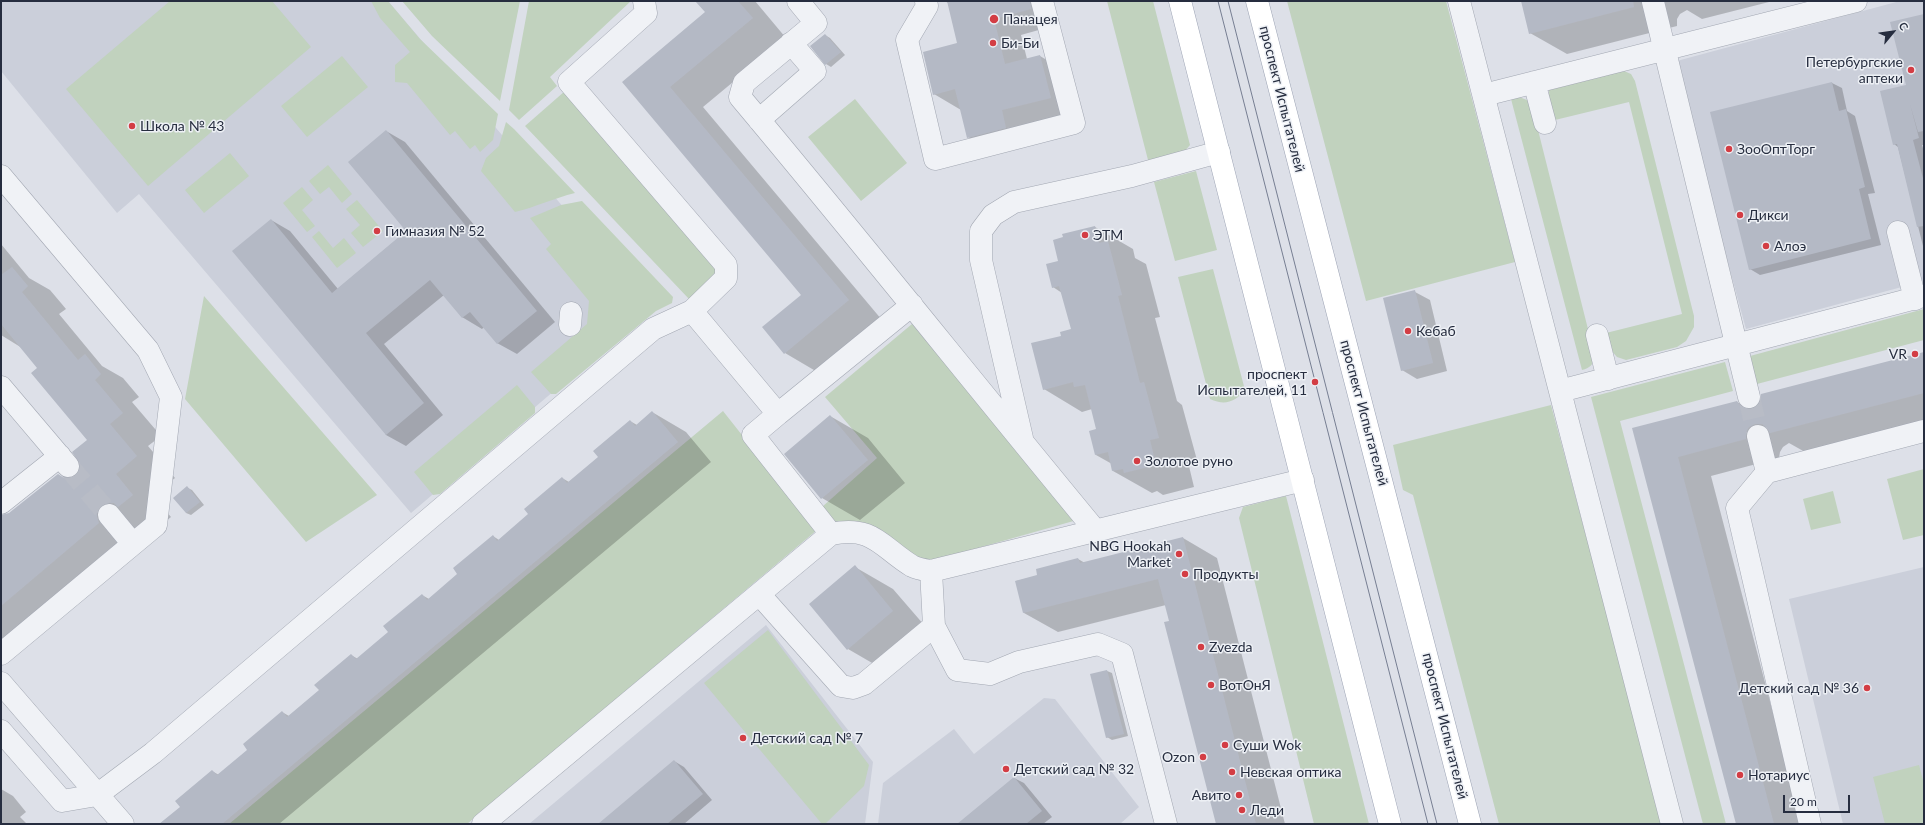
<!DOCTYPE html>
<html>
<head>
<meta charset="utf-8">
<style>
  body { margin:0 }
  #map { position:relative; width:1925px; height:825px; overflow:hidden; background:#dde0e8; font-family:Lato,sans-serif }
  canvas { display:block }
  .frame { position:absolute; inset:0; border:2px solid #262d3f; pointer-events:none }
  .north { position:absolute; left:1873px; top:12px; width:40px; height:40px; -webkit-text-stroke:3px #edf0f5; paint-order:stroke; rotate:61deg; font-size:11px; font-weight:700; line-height:16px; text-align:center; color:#262d3f }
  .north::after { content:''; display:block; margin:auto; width:14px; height:18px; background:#262d3f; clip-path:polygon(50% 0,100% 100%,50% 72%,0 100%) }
  .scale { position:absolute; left:1783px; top:795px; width:67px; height:18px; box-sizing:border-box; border:2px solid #262d3f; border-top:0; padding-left:5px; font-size:12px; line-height:14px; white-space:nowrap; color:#262d3f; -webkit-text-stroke:3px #edf0f5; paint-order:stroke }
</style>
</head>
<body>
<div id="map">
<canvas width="1925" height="825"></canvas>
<div class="frame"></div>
<div class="north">С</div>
<div class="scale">20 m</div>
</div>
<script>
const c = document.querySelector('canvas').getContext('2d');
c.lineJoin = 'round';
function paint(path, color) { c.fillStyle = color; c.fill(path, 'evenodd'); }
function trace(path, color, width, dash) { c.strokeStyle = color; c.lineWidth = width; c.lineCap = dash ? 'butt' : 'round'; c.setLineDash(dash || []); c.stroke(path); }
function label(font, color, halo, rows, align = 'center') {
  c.font = font + ' Lato,sans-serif'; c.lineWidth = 3; c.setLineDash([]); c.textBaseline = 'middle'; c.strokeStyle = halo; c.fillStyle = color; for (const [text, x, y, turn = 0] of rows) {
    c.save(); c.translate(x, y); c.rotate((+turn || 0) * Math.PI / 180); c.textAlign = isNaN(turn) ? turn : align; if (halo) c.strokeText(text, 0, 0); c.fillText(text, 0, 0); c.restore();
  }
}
paint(new Path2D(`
  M1,1H388L650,309L411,513L139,194L117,213L1,71Z
  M1900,1H1924V281L1746,329L1673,62Z
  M1924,567V824H1843L1789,599Z
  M766,625L873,762L865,824H529Z
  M1044,698L1055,699L1139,807L1120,824H878L883,783L954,729L974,754Z`), '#cbcfda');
paint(new Path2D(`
  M170,1H272L311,47L148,186L66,89Z
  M371,1H388L420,39L498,114L493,140L480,152L475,145L470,149L455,131L450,135L407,83L395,82V65L410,52L380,18Z
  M402,1H520L500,101L432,36Z
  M529,1H631L550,77L557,86L519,120L509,110Z
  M1107,1H1153L1190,145L1184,152L1148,160Z
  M1287,1H1446L1515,262L1366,301Z
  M342,56L368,87L307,137L281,106Z
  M1624,71L1631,74L1635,81L1694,316V327L1686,341L1677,347L1626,360L1617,357L1610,349L1606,333L1682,314L1629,102L1555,120L1549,96V90Z
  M565,91L716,268L715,273L689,299L525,126Z
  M1519,97L1527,100L1533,110L1595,357C1593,365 1590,368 1582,370L1511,99Z
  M855,99L907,163L861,201L808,137Z
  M506,122L514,129L575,193C554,198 536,207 515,212L481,171L486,158L499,146Z
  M230,153L249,176L204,213L185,190Z
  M328,165L352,194L342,203L329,187L320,194L309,181Z
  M1196,171L1217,250L1175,261L1154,182Z
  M302,187L313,200L302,210L315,226L307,232L283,203Z
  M357,200L383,231L363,247L351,233L360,225L346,209Z
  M582,201L673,297L672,303L656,311L556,394H551L531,372L587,324L589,301L546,249L551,244L530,218L561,205Z
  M319,231L333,248L344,238L356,253L337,268L312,237Z
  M1213,269L1245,390C1235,402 1225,406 1210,399L1178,277Z
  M204,296L377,495L306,542L185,399Z
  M1924,309V340L1757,384L1750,356Z
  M912,324L1077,520L932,561L916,559L836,524L822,507L877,458L825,397Z
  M1725,362L1733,391L1620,421L1726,824H1703L1591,397Z
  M517,385L535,407V413L440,494L433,495L414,472Z
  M1551,405L1663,824H1499L1413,495L1403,490L1393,445Z
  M723,411L817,530L467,824H229Z
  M1924,469V535L1903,540L1887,479Z
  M1833,491L1841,523L1811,530L1803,499Z
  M1286,496L1369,824H1314L1239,518L1243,507Z
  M768,630L869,765L864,786L825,824H822L704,683Z
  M1919,765L1924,784V824H1885L1873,777Z`), '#c1d2be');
paint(new Path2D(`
  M697,1H755L786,38L703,107L882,320L819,373L785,353L802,295L624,82L706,12Z
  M945,1H1047L1053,26L1021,35L1027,59L1040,56L1067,72L1078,113L996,153L968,137L961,110L934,94L959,44L948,3Z
  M1522,1H1773L1702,19L1687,10L1680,14L1677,19V26L1567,54L1530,33Z
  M1924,15V145H1922L1924,151V250L1898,147L1894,144Z
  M825,35L830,38L845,55L831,67L826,64Z
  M1832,83L1842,88L1847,111L1855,116L1875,193L1868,194L1881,245L1760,275L1750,269Z
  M386,131L405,142L555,322L517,354L497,343L484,327L482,329L462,317L444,295L384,344L443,415L406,446L386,435L271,220L290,231L338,289L407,231Z
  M1095,227L1133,249L1135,258L1146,264L1160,317L1155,318L1177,401L1182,405L1197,460L1188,462L1194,487L1163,495L1157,491L1152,493L1113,471L1112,464L1096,455L1097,430L1092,409L1082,412L1044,389L1062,336L1072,330L1062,293L1053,287L1060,261Z
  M1,244L29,278L50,290L61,303L66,309L59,314L102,366L123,378L139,397L132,402L161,436L148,446L175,478L153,496L171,517L1,660V516L9,514L65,479H70L76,477L81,471L88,440L39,368L22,348L1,335Z
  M1415,292L1430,300L1447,371L1417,379L1402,370Z
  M1924,353V420L1805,452L1789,443L1783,447L1780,452L1779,458L1711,476L1802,824H1737L1633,429L1737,402L1751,410Z
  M652,412L686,432L711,462L279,824H167L212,771L219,775L249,750L282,712L289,716L320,690L351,655L358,659L390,632L422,595L429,599L459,574L493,536L499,540L530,515L562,478L569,482L599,457L630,421L637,425Z
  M830,416L868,438L905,483L860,520L822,498L785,454Z
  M188,488L192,490L204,505L191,515L186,513Z
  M1183,538L1217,558L1285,824H1217L1166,605L1058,632L1024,613L1016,581L1038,576L1078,559L1085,563Z
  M855,567L893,589L931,633L886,671L848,649Z
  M1107,671L1112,673L1128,736L1112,740L1107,737Z
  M674,761L684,767L712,800L684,824H600Z
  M1014,778L1024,783L1052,817L1043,824H959Z
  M1,789L13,796L26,812L20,817L27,824H1Z`), '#0003');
paint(new Path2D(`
  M695,1H738L753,18L670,87L849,300L784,354L762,327L801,295L622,82L705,12Z
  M947,1H1030L1031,9L994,19L1005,64L1040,55L1051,98L1002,110L1006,128L967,138L955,89L933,95L923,52L957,43Z
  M1521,1H1633L1634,7L1529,34Z
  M1924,14V131L1918,132L1910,104L1919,138L1913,140L1924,182V226L1917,227L1897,144L1893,145L1880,91L1906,85L1890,22Z
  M825,34L841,52L825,65L810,46Z
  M1832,82L1839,111L1846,109L1865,187L1859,189L1871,239L1749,270L1710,112Z
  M386,130L537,311L497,344L470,312L462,318L430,280L366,333L424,403L386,435L232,251L271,219L332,293L406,231L348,162Z
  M1095,226L1099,243L1108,241L1122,295L1118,296L1140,383L1144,382L1159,438L1150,440L1156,465L1124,473L1123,469L1112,471L1108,452L1095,455L1089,431L1096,429L1085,385L1074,387L1073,382L1043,390L1031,343L1061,336L1060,332L1071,329L1059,286L1052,288L1046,264L1058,261L1053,240L1063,237L1062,234Z
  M12,267L28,286L22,292L78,360L85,354L101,374L95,380L123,413L110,424L137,456L116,474L133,495L118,507L114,503H107L101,506L97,510V517L99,523L1,606V515L9,513L58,474L64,478H71L76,475L80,471V464L72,452L87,440L31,373L37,368L1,324V275Z
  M1415,290L1433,363L1401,371L1383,298Z
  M1924,352V393L1770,433L1767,428L1762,424H1755L1749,427L1746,432V439L1678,457L1774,824H1736L1632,428L1737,401L1740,406L1745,409H1752L1758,406L1761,401V394Z
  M652,411L678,442L222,824H159L180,807L175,801L212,770L217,775L247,750L243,744L282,711L287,717L319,690L314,685L351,654L356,659L388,632L383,626L422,594L427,600L457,574L453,568L493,535L497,541L528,514L524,509L562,477L567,483L598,457L593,451L630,420L635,426Z
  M830,415L868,460L821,499L784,454Z
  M187,486L200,502L186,513L173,498Z
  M1183,537L1223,694L1256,824H1216L1164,622L1169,621L1158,579L1023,613L1015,581L1037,575L1036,569L1078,558L1080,563Z
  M855,565L893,611L847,650L809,604Z
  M1107,670L1124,734L1106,738L1090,674Z
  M674,760L703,794L667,824H598Z
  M1014,777L1042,811L1026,824H957Z`), '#b4b9c5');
trace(new Path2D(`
  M1749,397L1758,436
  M68,466L109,515`), '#b8bcc6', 22, [22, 11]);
const minor = new Path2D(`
  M798,1L816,23L744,83L740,97C860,240 976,386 1095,530
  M926,1L927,6L907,40L935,159L1074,123L1042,1
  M1459,1L1672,824
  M1653,2L1749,397
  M1534,82L1545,123
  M1484,95L1856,1
  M759,120L815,71L791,43
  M1,176L148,350L171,397L156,525L1,654
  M1898,232L1915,299
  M692,311L778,414L912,305
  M570,325L571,313
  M1597,335L1608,379
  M1,387L68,466
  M1560,391L1924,296
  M778,414L753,435L831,534
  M1758,436L1767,472
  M1022,438L981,260V231L993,215L1014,202L1132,176L1219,152
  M1,503L60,456
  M109,515L133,544
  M759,594L841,686L853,688L864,684L934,626
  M1,683L123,824
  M1,731L62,801L97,795L153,753L653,329L692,311L726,278V265L569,82L646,13L644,1
  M483,824L831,534C873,525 881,547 912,566C918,569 925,570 931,571
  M1166,824L1122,654L1098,644L1019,662L990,674L957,670L934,626L931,571L1303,480
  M1810,824L1737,508L1767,472L1924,431`);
const major = new Path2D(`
  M1180,1L1390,824
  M1257,1L1470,824`);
trace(minor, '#a2a7b2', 23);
trace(major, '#9ca3b4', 23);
trace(minor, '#f0f2f6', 22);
trace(major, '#fff', 22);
trace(new Path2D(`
  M1218,1L1428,824
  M1228,1L1437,824`), '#767e92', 1);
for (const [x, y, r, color] of [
  [994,19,5,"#d33d44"],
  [993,43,4,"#d33d44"],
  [1911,70,4,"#d33d44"],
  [132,126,4,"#d33d44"],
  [1729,149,4,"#d33d44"],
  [1740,215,4,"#d33d44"],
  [377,231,4,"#d33d44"],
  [1085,235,4,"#d33d44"],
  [1766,246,4,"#d33d44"],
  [1408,331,4,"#d33d44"],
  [1915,354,4,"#d33d44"],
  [1315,382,4,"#d33d44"],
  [1137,461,4,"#d33d44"],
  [1179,554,4,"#d33d44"],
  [1185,574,4,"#d33d44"],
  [1201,647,4,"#d33d44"],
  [1211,685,4,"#d33d44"],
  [1867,688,4,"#d33d44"],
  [743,738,4,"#d33d44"],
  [1225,745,4,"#d33d44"],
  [1203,757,4,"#d33d44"],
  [1006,769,4,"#d33d44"],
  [1232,772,4,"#d33d44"],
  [1740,775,4,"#d33d44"],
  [1239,795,4,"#d33d44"],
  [1242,810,4,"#d33d44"]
]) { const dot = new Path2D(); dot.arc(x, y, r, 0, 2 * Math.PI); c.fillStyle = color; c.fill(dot); trace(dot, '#edf0f5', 1.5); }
label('14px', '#262d3f', '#edf0f5', [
  ["Панацея",1003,19],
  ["Би-Би",1001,43],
  ["Петербургские",1903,62,"right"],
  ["аптеки",1903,78,"right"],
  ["Школа № 43",140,126],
  ["ЗооОптТорг",1737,149],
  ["Дикси",1748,215],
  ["Гимназия № 52",385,231],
  ["ЭТМ",1093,235],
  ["Алоэ",1774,246],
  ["Кебаб",1416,331],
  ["VR",1907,354,"right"],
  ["проспект",1307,374,"right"],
  ["Испытателей, 11",1307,390,"right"],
  ["Золотое руно",1145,461],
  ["NBG Hookah",1171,546,"right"],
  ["Market",1171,562,"right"],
  ["Продукты",1193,574],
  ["Zvezda",1209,647],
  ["ВотОнЯ",1219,685],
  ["Детский сад № 36",1859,688,"right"],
  ["Детский сад № 7",751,738],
  ["Суши Wok",1233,745],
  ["Ozon",1195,757,"right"],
  ["Детский сад № 32",1014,769],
  ["Невская оптика",1240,772],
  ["Нотариус",1748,775],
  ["Авито",1231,795,"right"],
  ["Леди",1250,810]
], 'left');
label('14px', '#262d3f', '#edf0f5', [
  ["проспект Испытателей",1282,99,76],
  ["проспект Испытателей",1364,413,75],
  ["проспект Испытателей",1445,726,76]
]);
</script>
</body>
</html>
